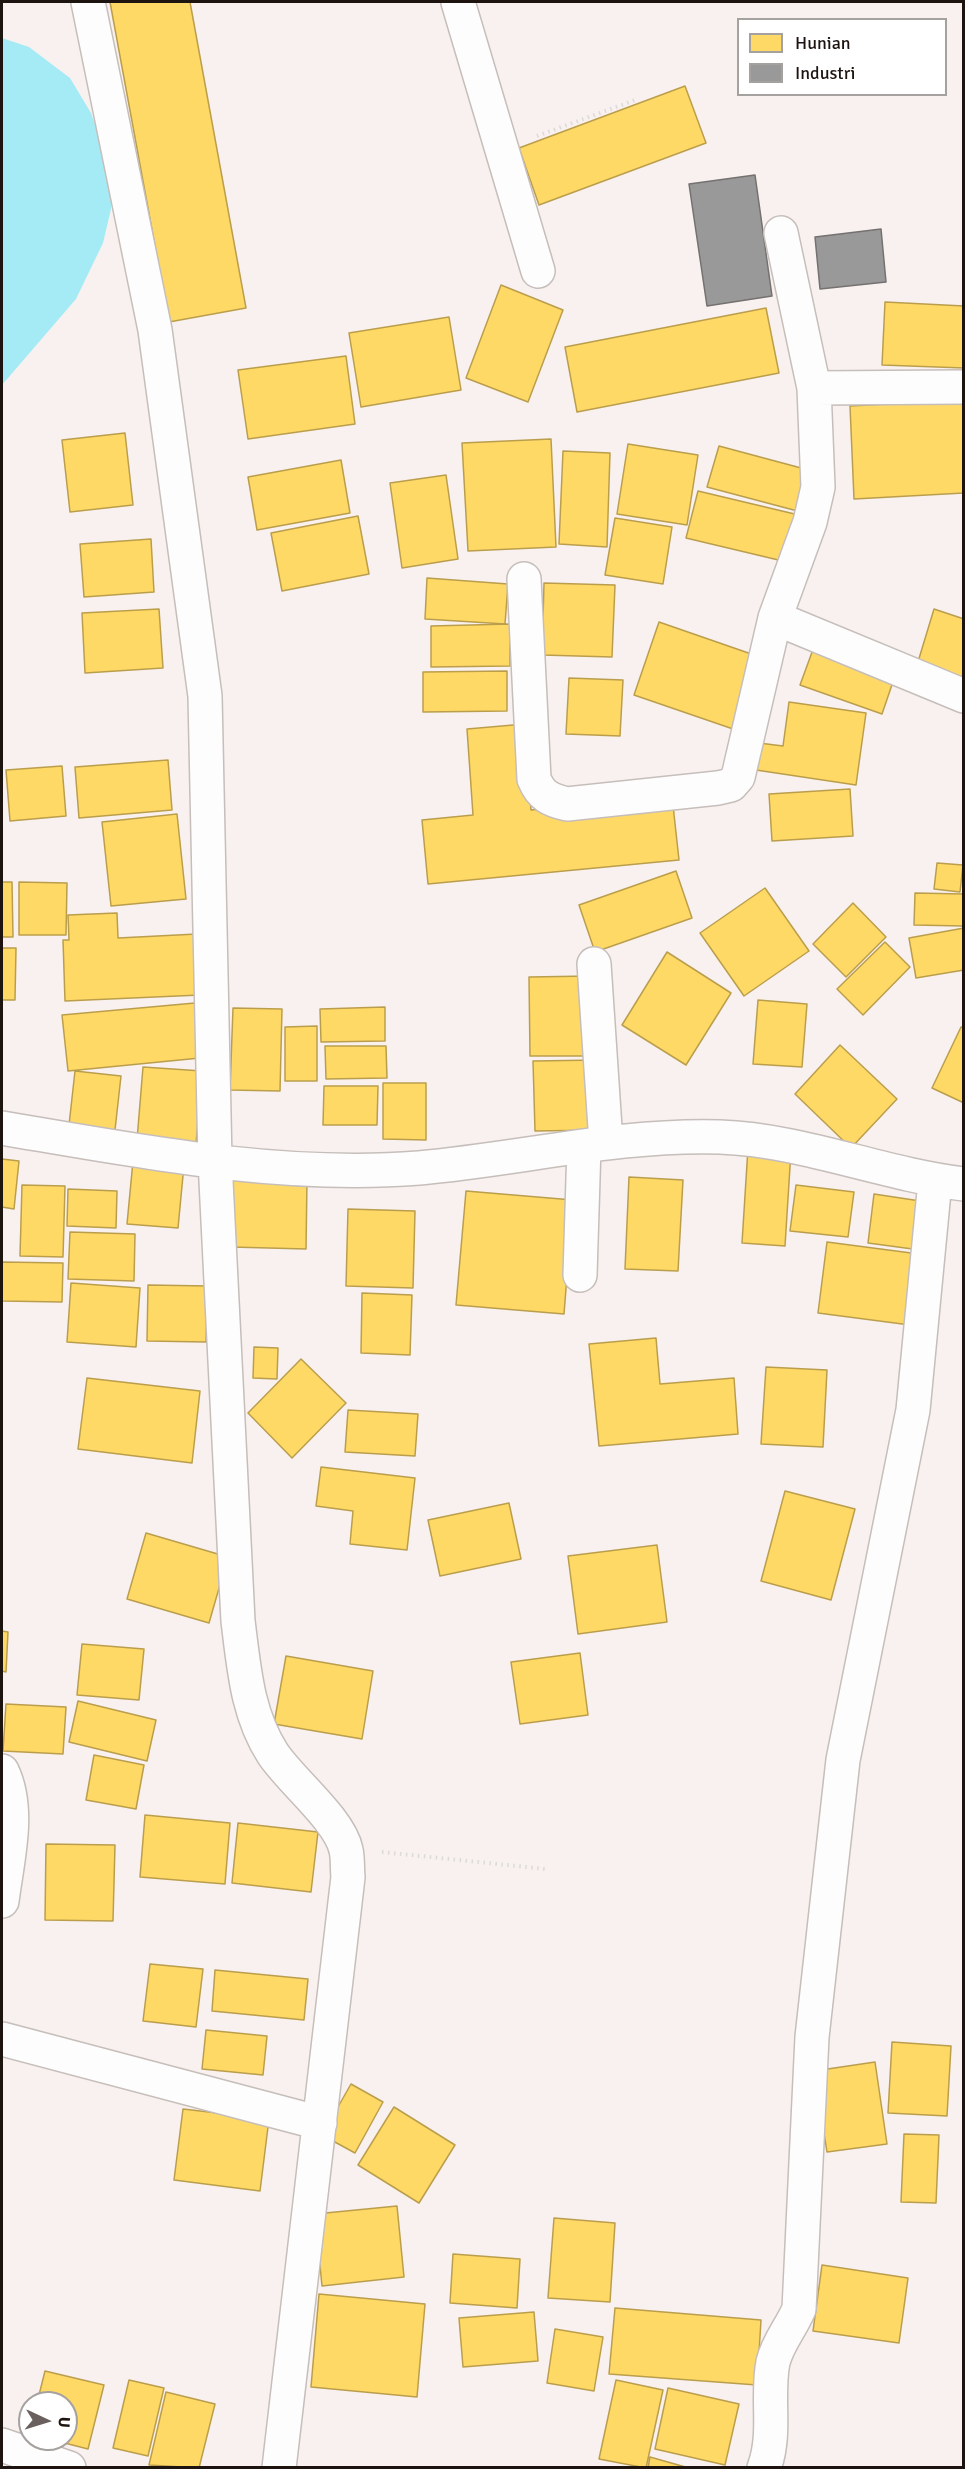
<!DOCTYPE html>
<html>
<head>
<meta charset="utf-8">
<style>
  body { margin:0 }
  #map { position:relative; width:965px; height:2469px; overflow:hidden; background:#f8f1ef; font-family:Signika,sans-serif }
  canvas { display:block }
  .frame { position:absolute; inset:0; border:3px solid #1d1410; pointer-events:none }
  .legend { position:absolute; left:737px; top:18px; width:210px; height:78px; box-sizing:border-box; background:#fff; border:2px solid #a5a19f; margin:0; padding:8px 10px; list-style:none; font-size:18px; color:#1d1410 }
  .legend li { display:flex; align-items:center; gap:12px; height:30px }
  .legend b { width:30px; border:2px solid #a5a19f }
  .north { position:absolute; left:18px; top:2391px; width:60px; height:60px; box-sizing:border-box; background:#fff; border:2px solid #a5a19f; border-radius:50%; rotate:94deg; font-size:16px; font-weight:700; line-height:24px; text-align:center; color:#1d1410 }
  .north::after { content:''; display:block; margin:auto; width:21px; height:27px; background:#6a615e; clip-path:polygon(50% 0,100% 100%,50% 72%,0 100%) }
</style>
</head>
<body>
<div id="map">
<canvas width="965" height="2469"></canvas>
<div class="frame"></div>
<ul class="legend">
<li><b style="height:16px;background:#ffd966"></b>Hunian</li>
<li><b style="height:16px;background:#999"></b>Industri</li>
</ul>
<div class="north">U</div>
</div>
<script>
const c = document.querySelector('canvas').getContext('2d');
c.lineJoin = 'round';
function paint(path, color) { c.fillStyle = color; c.fill(path, 'evenodd'); }
function trace(path, color, width, dash) { c.strokeStyle = color; c.lineWidth = width; c.lineCap = dash ? 'butt' : 'round'; c.setLineDash(dash || []); c.stroke(path); }
paint(new Path2D(`
  M2,38L29,47L70,78L91,113L112,173L111,209L103,243L76,299L2,385Z`), '#a5ebf6');
const homes = new Path2D(`
  M110,2H190L246,308L169,322Z
  M685,86L706,143L539,205L519,148Z
  M501,285L563,310L528,402L466,378Z
  M885,302L964,306V368L882,365Z
  M766,308L779,373L577,412L565,347Z
  M449,317L461,390L361,407L349,333Z
  M346,356L355,424L248,439L238,370Z
  M964,400V493L854,499L850,406Z
  M125,433L133,505L70,512L62,440Z
  M551,439L556,547L468,551L462,443Z
  M628,444L698,455L687,525L617,514Z
  M719,446L816,472L805,513L707,487Z
  M563,451L610,453L607,547L559,544Z
  M341,460L350,513L257,530L248,477Z
  M446,475L458,559L402,568L390,483Z
  M698,491L803,516L791,563L686,538Z
  M358,516L369,574L282,591L271,533Z
  M615,518L672,527L663,584L605,575Z
  M151,539L154,592L84,597L80,544Z
  M427,578L508,584L505,624L425,619Z
  M544,583L615,585L612,657L542,655Z
  M159,609L163,668L85,673L82,613Z
  M934,609L964,619V690L914,675Z
  M659,622L760,657L736,730L634,695Z
  M510,624V666L431,667V626Z
  M815,644L896,673L882,714L800,685Z
  M507,671V711L423,712V672Z
  M569,678L623,680L620,736L566,734Z
  M789,702L866,713L856,785L756,770L759,743L783,746Z
  M525,724L531,810L672,796L679,860L428,884L422,820L473,815L467,729Z
  M168,760L172,810L79,818L75,767Z
  M62,766L66,816L10,821L6,770Z
  M850,789L853,836L772,841L769,794Z
  M177,814L186,899L111,906L102,822Z
  M937,863L963,865L960,892L934,889Z
  M676,871L692,918L595,952L579,905Z
  M2,882H12L13,937H2Z
  M19,882L67,883L66,935H19Z
  M765,888L809,951L744,996L700,933Z
  M915,893L964,894L963,926L914,925Z
  M853,903L886,937L846,977L813,944Z
  M117,913L118,938L197,934L200,995L65,1001L63,940H69L68,915Z
  M964,928V970L916,978L909,938Z
  M885,942L910,967L863,1015L837,989Z
  M2,948H16L15,1000H2Z
  M667,952L731,993L686,1065L622,1025Z
  M590,976L591,1056H530L529,977Z
  M758,1000L807,1004L802,1067L753,1064Z
  M195,1003L200,1058L68,1071L62,1015Z
  M385,1007V1041L321,1042L320,1009Z
  M233,1008L282,1009L280,1091L230,1090Z
  M317,1026V1081H285V1027Z
  M961,1027L964,1028V1103L932,1088Z
  M840,1045L897,1099L851,1148L795,1094Z
  M325,1046H386L387,1078L326,1079Z
  M598,1060L600,1130L535,1131L533,1061Z
  M143,1067L202,1071L196,1144L137,1140Z
  M75,1071L121,1076L114,1139L68,1134Z
  M383,1083H426V1140L383,1139Z
  M324,1086H378L377,1125H323Z
  M748,1148L791,1151L785,1246L742,1243Z
  M2,1159L19,1161L14,1209L2,1207Z
  M133,1161L184,1165L178,1228L127,1224Z
  M233,1177L307,1179L306,1249L231,1247Z
  M629,1177L683,1180L678,1271L625,1269Z
  M22,1185L65,1186L63,1257L20,1256Z
  M796,1185L854,1192L848,1237L790,1231Z
  M68,1189L117,1191L116,1228L67,1226Z
  M466,1191L573,1200L564,1314L456,1305Z
  M874,1194L927,1202L920,1250L868,1243Z
  M348,1209L415,1211L413,1288L346,1286Z
  M70,1232L135,1234L134,1281L68,1279Z
  M827,1242L919,1254L910,1325L818,1313Z
  M2,1262L63,1263L62,1302L2,1301Z
  M71,1283L140,1288L136,1347L67,1342Z
  M148,1285L208,1286L206,1342L147,1341Z
  M362,1293L412,1295L410,1355L361,1353Z
  M656,1338L660,1384L734,1378L738,1434L599,1446L589,1344Z
  M254,1347L278,1348L277,1379L253,1378Z
  M301,1359L346,1403L292,1458L248,1413Z
  M766,1367L827,1370L823,1447L761,1444Z
  M87,1378L200,1391L192,1463L78,1449Z
  M348,1410L418,1414L415,1456L345,1452Z
  M321,1467L415,1478L407,1550L350,1544L353,1511L316,1506Z
  M785,1491L855,1509L831,1600L761,1581Z
  M509,1503L521,1559L440,1576L428,1520Z
  M146,1533L228,1557L209,1623L127,1599Z
  M657,1545L667,1622L578,1634L568,1556Z
  M2,1631L8,1632L6,1672L2,1671Z
  M82,1644L144,1649L139,1700L77,1695Z
  M580,1653L588,1715L520,1724L511,1662Z
  M286,1656L373,1671L362,1739L274,1724Z
  M78,1701L156,1720L147,1761L69,1742Z
  M6,1704L66,1707L63,1754L3,1751Z
  M94,1755L144,1765L136,1809L86,1800Z
  M145,1815L230,1823L225,1884L140,1877Z
  M238,1823L318,1832L311,1892L232,1883Z
  M46,1844L115,1845L113,1921L45,1920Z
  M150,1964L203,1969L196,2027L143,2021Z
  M215,1970L308,1979L304,2020L212,2011Z
  M206,2030L267,2036L263,2075L202,2069Z
  M892,2042L951,2046L947,2116L888,2113Z
  M875,2062L887,2144L827,2152L814,2071Z
  M351,2084L383,2102L355,2153L322,2135Z
  M394,2107L455,2145L419,2203L358,2165Z
  M183,2109L269,2119L260,2191L174,2180Z
  M904,2134L939,2135L936,2203L901,2202Z
  M397,2206L404,2277L322,2286L315,2214Z
  M554,2218L615,2223L610,2302L548,2298Z
  M453,2254L520,2259L517,2308L450,2303Z
  M822,2265L908,2278L899,2343L813,2331Z
  M319,2294L425,2304L417,2397L311,2387Z
  M615,2308L761,2320L757,2385L609,2374Z
  M534,2312L538,2361L463,2367L459,2318Z
  M555,2329L603,2337L594,2391L547,2383Z
  M45,2371L104,2385L88,2449L49,2439H66V2403H37Z
  M129,2380L164,2388L148,2456L113,2448Z
  M616,2380L663,2390L646,2468L599,2459Z
  M668,2388L739,2404L725,2465L655,2449Z
  M166,2392L215,2404L199,2468L149,2465Z
  M650,2457L689,2468H648Z`);
paint(homes, '#ffd966');
trace(homes, '#bb9e4c', 1.5);
const industry = new Path2D(`
  M755,175L772,296L707,306L689,184Z
  M881,229L886,282L820,289L815,237Z`);
paint(industry, '#999');
trace(industry, '#747170', 1.5);
const minor = new Path2D(`
  M88,2L155,330L205,696L215,1161L238,1621C244,1668 247,1714 273,1754C291,1781 340,1820 346,1850C348,1858 347,1868 348,1877L279,2468
  M458,2L538,271
  M814,388L964,387
  M524,579L534,779C541,796 550,800 567,804L718,788L731,785L738,777L775,618L810,522L818,487L814,388L781,233
  M775,618L964,696
  M594,964L606,1143
  M2,1128C138,1151 280,1179 419,1168C520,1159 618,1134 720,1137C803,1140 881,1174 964,1184
  M580,1275L584,1146
  M2,1771C21,1810 7,1860 2,1901
  M2,2039L320,2123
  M2,2445L69,2468
  M764,2468C777,2433 766,2397 773,2362C778,2342 791,2328 799,2309L812,2037L843,1760L913,1410L935,1181`);
trace(minor, '#c6beba', 36);
trace(new Path2D(`
  M537,136L638,99
  M382,1852L545,1869`), '#dcdad9', 4, [1.5, 4.5]);
trace(minor, '#fefdfd', 33);
</script>
</body>
</html>
